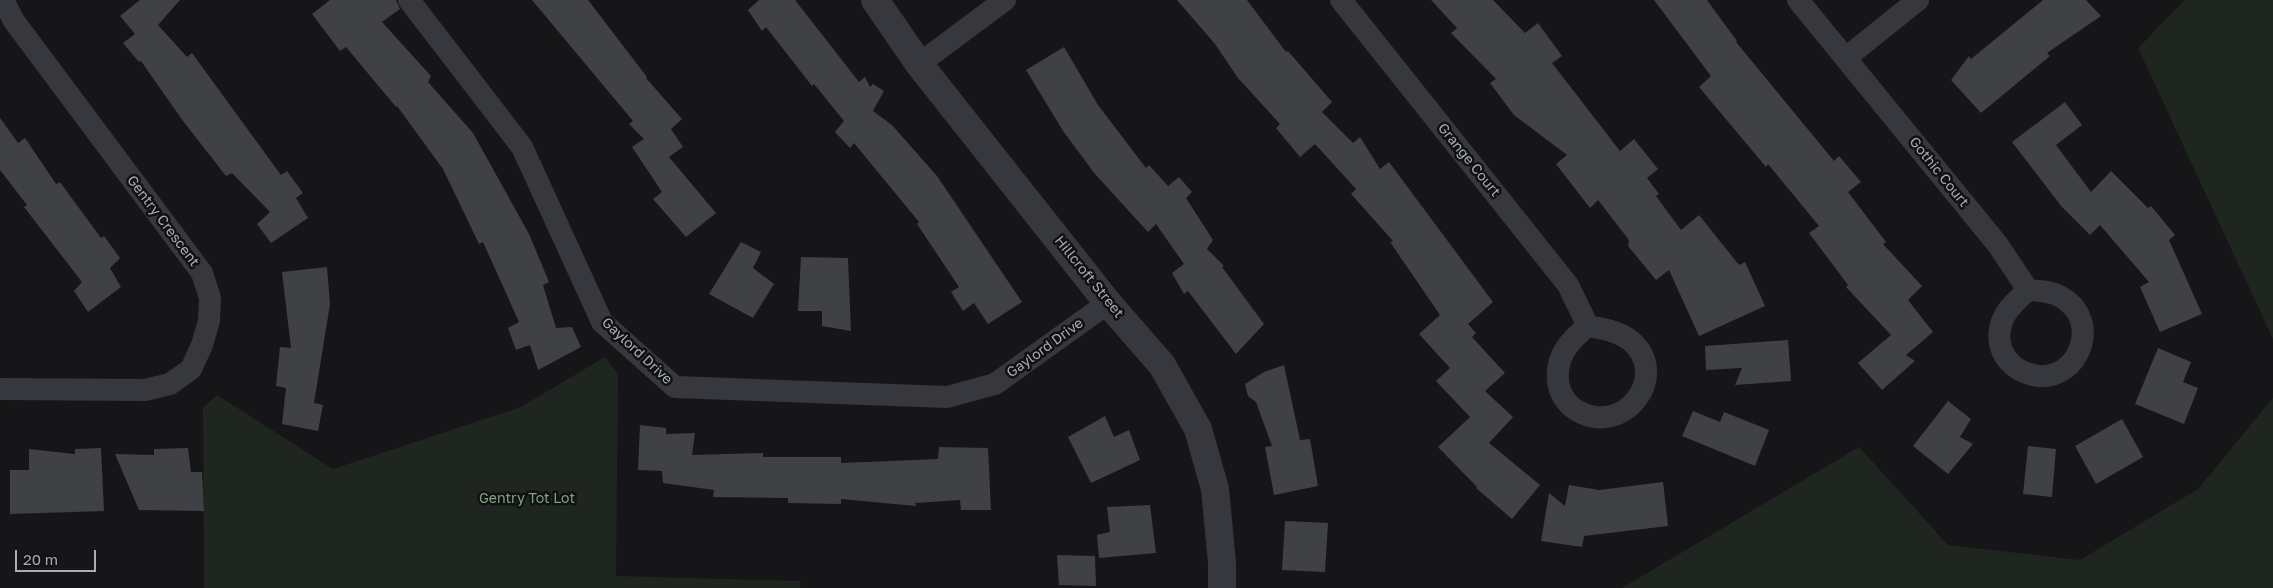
<!DOCTYPE html>
<html>
<head>
<meta charset="utf-8">
<style>
  body { margin:0 }
  #map { position:relative; width:2273px; height:588px; overflow:hidden; background:#161618; font-family:"Golos Text",sans-serif }
  canvas { display:block }
  .scale { position:absolute; left:15px; top:550px; width:81px; height:22px; box-sizing:border-box; border:2px solid #a8adb8; border-top:0; padding-left:6px; font-size:15px; line-height:18px; white-space:nowrap; color:#a8adb8; -webkit-text-stroke:4px #111113; paint-order:stroke }
</style>
</head>
<body>
<div id="map">
<canvas width="2273" height="588"></canvas>
<div class="scale">20 m</div>
</div>
<script>
const c = document.querySelector('canvas').getContext('2d');
c.lineJoin = 'round';
function paint(path, color) { c.fillStyle = color; c.fill(path, 'evenodd'); }
function trace(path, color, width, dash) { c.strokeStyle = color; c.lineWidth = width; c.lineCap = dash ? 'butt' : 'round'; c.setLineDash(dash || []); c.stroke(path); }
function label(font, color, halo, rows, align = 'center') {
  c.font = font + ' "Golos Text",sans-serif'; c.lineWidth = 5; c.setLineDash([]); c.textBaseline = 'middle'; c.strokeStyle = halo; c.fillStyle = color; for (const [text, x, y, turn = 0] of rows) {
    c.save(); c.translate(x, y); c.rotate((+turn || 0) * Math.PI / 180); c.textAlign = isNaN(turn) ? turn : align; if (halo) c.strokeText(text, 0, 0); c.fillText(text, 0, 0); c.restore();
  }
}
paint(new Path2D(`
  M2185,0H2273V339L2138,48Z
  M605,357L618,374L616,576L801,581L800,588H204L203,408L217,395L333,469L521,407Z
  M2273,398V588H1622L1859,447L1948,545L2080,560L2198,489Z`), '#1e261f');
paint(new Path2D(`
  M140,0H180L158,25L187,57L192,53L281,175L287,171L303,193L296,198L308,218L271,243L257,224L270,212L232,173L226,176L183,121L141,61L139,62L123,43L135,34L120,16Z
  M330,0H396L400,9L382,22L431,76L428,82L473,133L529,234L549,282L543,285L556,328L572,327L581,347L538,370L530,345L516,350L508,328L519,322L483,242L479,244L443,169L397,106L396,107L346,47L340,51L312,14Z
  M532,0H588L647,77L646,78L682,119L671,129L683,147L669,157L716,213L686,237L653,199L662,192L632,147L644,139L629,124L633,121Z
  M759,0H795L859,82L865,77L870,87L873,84L884,91L873,111L892,125L937,176L1022,302L988,324L974,303L963,311L951,292L959,287L917,224L919,222L854,143L850,148L835,132L844,121L814,84L812,86L766,27L762,31L748,10Z
  M1177,0H1247L1286,52L1288,51L1332,102L1322,112L1353,143L1360,137L1380,169L1389,162L1493,302L1468,324L1476,333L1472,337L1505,373L1485,391L1513,417L1489,443L1540,485L1512,519L1476,488L1477,487L1438,447L1470,417L1436,381L1450,368L1419,334L1440,315L1390,242L1393,241L1351,194L1356,189L1315,144L1300,157L1276,128L1280,124L1238,78L1215,44Z
  M1431,0H1493L1525,33L1538,23L1562,56L1552,63L1620,151L1634,139L1658,169L1647,178L1659,194L1656,196L1681,230L1699,215L1739,265L1745,262L1765,306L1699,336L1669,270L1656,280L1628,246L1629,240L1598,200L1590,208L1556,164L1567,155L1514,115L1490,83L1496,79L1451,33L1457,28Z
  M1654,0H1707L1737,41L1736,42L1834,161L1839,156L1861,182L1848,192L1886,242L1883,244L1922,286L1908,300L1933,332L1906,355L1915,361L1882,390L1858,363L1891,335L1846,287L1848,285L1809,233L1819,226L1768,164L1766,167L1699,87L1711,76Z
  M2043,0H2086L2101,16L2047,53L2050,56L1981,113L1951,80L1969,56L1971,59Z
  M1064,47L1098,105L1146,168L1149,165L1168,186L1179,177L1192,192L1186,198L1213,240L1207,249L1224,266L1222,267L1264,324L1236,354L1188,291L1184,294L1172,273L1184,264L1156,224L1148,232L1095,174L1063,131L1026,70Z
  M2065,102L2082,125L2056,145L2091,192L2111,171L2148,208L2151,206L2175,235L2169,240L2202,314L2160,332L2140,287L2149,282L2100,225L2090,235L2062,207L2012,142Z
  M0,118L18,143L25,138L56,184L60,182L101,238L104,236L120,258L110,268L121,287L88,312L74,291L82,282L24,207L27,205L0,170Z
  M741,242L761,252L753,268L774,284L753,318L709,294Z
  M801,257L848,258L851,331L822,326V311H798Z
  M327,267L330,304L314,403L323,405L318,431L282,424L286,388L276,386L280,347L291,348L282,272Z
  M1788,340L1791,381L1735,385L1742,368L1706,370L1705,346Z
  M2158,348L2191,362L2183,382L2198,388L2184,424L2135,404Z
  M1284,365L1300,440L1310,439L1318,486L1274,495L1265,447L1272,446L1256,402L1248,396L1245,384L1264,372Z
  M1948,401L1971,419L1960,437L1973,444L1948,474L1913,446Z
  M1693,411L1720,422L1724,412L1769,430L1755,466L1682,436Z
  M1105,416L1114,437L1129,430L1140,460L1091,483L1068,437Z
  M2122,419L2143,457L2096,484L2075,446Z
  M640,425L666,428V434L695,433L692,455L763,453V457H841V463L938,459L939,447L988,448L991,510H961L960,500L915,503L916,506L841,499V504L788,503V498L713,497L714,490L663,483L662,471L638,470Z
  M2028,446L2056,449L2052,497L2023,494Z
  M101,448L104,511L10,514V470H29V449L75,454V449Z
  M188,448L191,472H202L204,511L139,510L115,454L154,455V449Z
  M1663,482L1668,526L1584,536L1582,547L1541,541L1549,493L1565,506L1569,485L1599,490Z
  M1150,505L1156,553L1099,558L1097,535L1110,532L1107,507Z
  M1285,521L1328,523L1325,572L1282,570Z
  M1057,555L1095,556L1096,586L1059,585Z`), '#404145');
trace(new Path2D(`
  M409,0L522,147L602,322L675,387L947,397L995,384L1108,303
  M1341,0L1568,285L1588,326
  M1798,0L1998,245L2028,290C2010,306 1996,319 2000,344C2003,357 2013,368 2024,372C2073,394 2107,323 2061,297C2051,291 2039,291 2028,290
  M1847,57L1918,0
  M919,64L1005,0
  M1588,326C1603,329 1619,331 1631,341C1671,375 1624,439 1576,410C1566,404 1558,391 1558,379C1556,355 1571,339 1588,326Z
  M0,389L145,390L170,384L191,369L202,345L209,321L210,298L202,273L14,21L3,0`), '#37383d', 22);
trace(new Path2D(`
  M875,0L919,64L1108,303L1162,365L1198,429L1215,489L1222,563V588`), '#37383d', 28);
label('14px', '#a8adb8', '#111113', [
  ["Grange Court",1469,160,51],
  ["Gothic Court",1939,172,51],
  ["Gentry Crescent",163,221,53],
  ["Hillcroft Street",1089,277,51],
  ["Gaylord Drive",1045,348,-36],
  ["Gaylord Drive",637,351,43]
]);
label('14px', '#7fa381', '#111113', [
  ["Gentry Tot Lot",527,499]
]);
</script>
</body>
</html>
